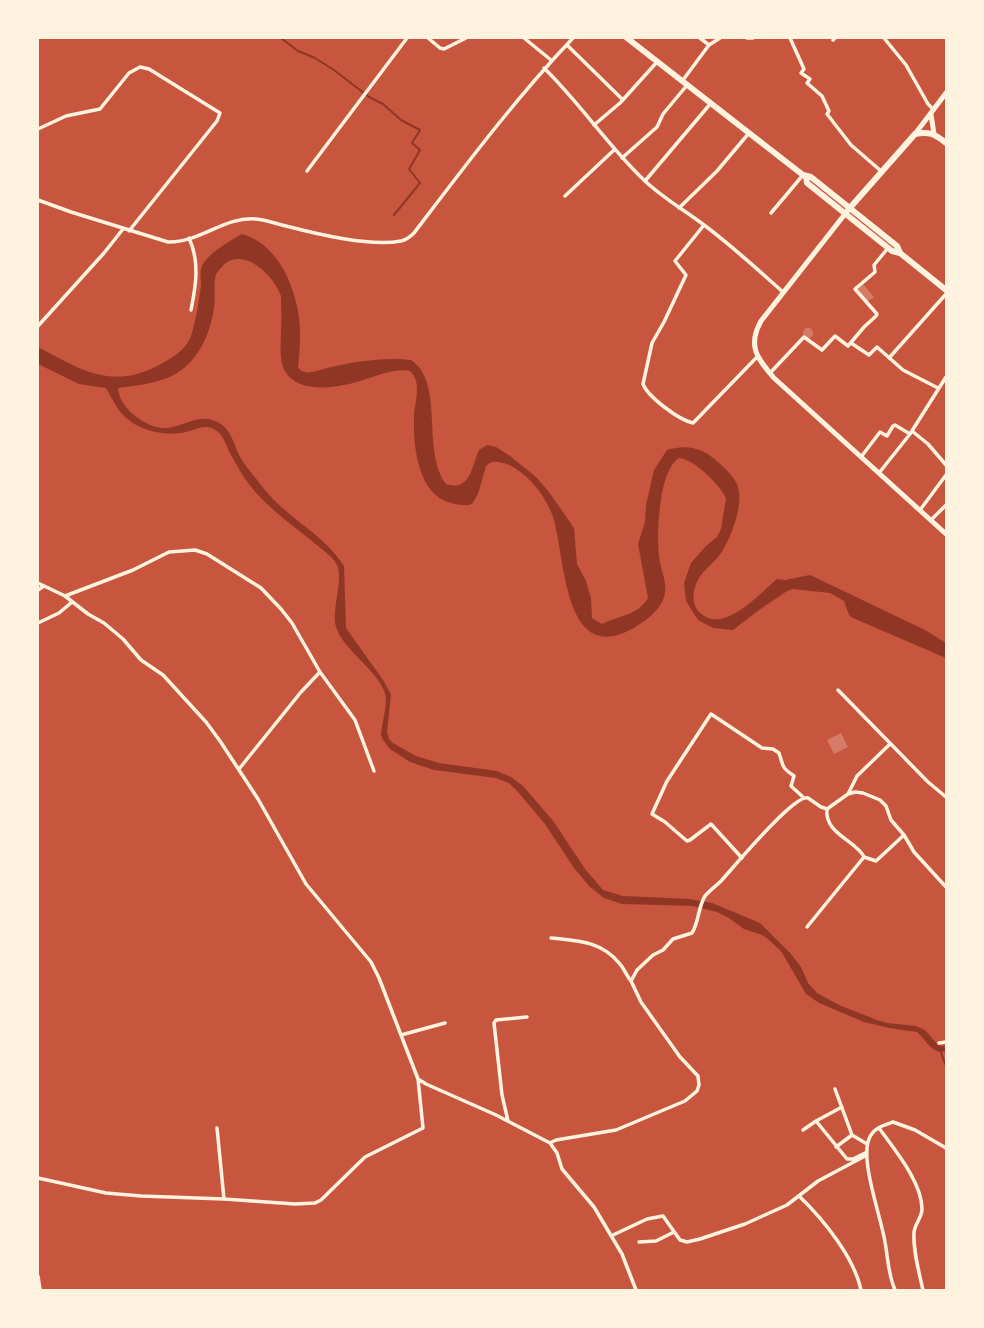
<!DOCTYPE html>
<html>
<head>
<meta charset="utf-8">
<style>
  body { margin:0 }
  #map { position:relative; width:984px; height:1328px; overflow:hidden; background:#c8553d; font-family:"Sofia Sans Condensed",sans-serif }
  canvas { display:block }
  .frame { position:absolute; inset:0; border:39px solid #fff3e0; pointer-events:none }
</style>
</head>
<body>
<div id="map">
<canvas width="984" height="1328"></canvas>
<div class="frame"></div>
</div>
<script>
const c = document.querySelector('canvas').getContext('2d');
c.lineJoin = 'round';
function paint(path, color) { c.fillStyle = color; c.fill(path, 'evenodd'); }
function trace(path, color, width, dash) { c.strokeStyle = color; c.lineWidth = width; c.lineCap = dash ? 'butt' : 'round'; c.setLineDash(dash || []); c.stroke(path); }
paint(new Path2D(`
  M242,234C277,244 294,283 299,317C301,333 300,350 298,367L300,370C307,375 316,371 324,369C351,362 384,357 411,360C445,382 421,451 446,484C471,492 472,465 479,450L487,445L496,447L510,456L536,477L549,492L574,528L577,564L586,581L591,598L592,618L602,624C620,615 637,616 648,598L638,544L645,522L646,505L654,470L667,450C688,444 703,448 719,463C726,469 733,476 737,484C745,503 731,538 721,553C713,565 699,572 695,587C693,595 692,605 699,612C723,636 759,594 777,579L785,580L810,575L925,630L946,643V658L853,618L849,615L844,601L830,593L793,589L787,591L759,610L733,630L713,628L698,620L686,601L684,583L691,563L706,546L717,537L721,529L726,498C720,485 694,459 679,458C658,471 656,538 660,562C662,574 668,584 664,597C660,611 643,623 630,630C561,665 566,552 552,514C544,494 528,474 509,465C501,462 492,459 486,466L478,494L472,504C465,507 458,504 451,503C418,495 413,446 414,418C414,403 423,383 410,371C394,368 378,376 363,380C337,389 285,397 281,358C280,349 281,339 281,330C282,319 281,307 281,296C275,279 252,254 232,260C226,261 220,269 216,274C213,285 216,296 214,308C209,341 193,372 158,381C145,385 131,386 118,388C119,409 148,430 168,428C185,426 198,414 215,421C233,428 233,446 242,460C248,470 257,479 264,489C287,518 324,534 344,566L346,628L383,680L391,694L387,732L389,739L393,743L416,756L439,763L497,771L511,777L523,786L554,822L585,869L603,890L623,896L689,899L712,903L760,923L790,953L801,967L808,983L817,993L839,1005L877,1020L887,1023L916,1026L925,1030L938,1045L946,1047V1051C931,1055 927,1040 917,1032L889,1028L864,1022L819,1003L806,994L781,951L768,939L762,935L744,929L729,918L717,912L693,906L622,904L604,898L590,887L574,868L545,824L518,792L509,783L496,778L434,770L410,762L390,749L383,740L381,735C382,723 386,710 386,699C385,675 343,651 336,627C331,609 344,579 337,565C333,557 324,551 318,546C298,529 277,515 260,497C249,486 240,471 232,457C227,449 225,437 217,431C206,423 198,429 186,432C167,437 139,431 124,416C117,409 111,397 106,388L79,384L38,364V347C83,371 113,391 163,363C174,357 187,348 191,336C196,320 199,301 201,285C201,278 199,270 203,264C211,251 229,242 242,234Z`), '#8f3625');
trace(new Path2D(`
  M281,38L298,51L315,58L334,70L369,97L383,104L401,120L420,130L412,143L420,150L409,169L420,183L394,215
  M940,1050L946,1066`), '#8f3625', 2);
paint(new Path2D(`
  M863,284L874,297L867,302L857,290Z
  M803 333a5 5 0 1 1 10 0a5 5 0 1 1-10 0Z
  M841,733L848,747L834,754L827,740Z`), '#d67c66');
trace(new Path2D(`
  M428,38L440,48L444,49L466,38
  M524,38L551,60
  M747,38H753
  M790,38L804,69L801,73L810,79L807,83L822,96L829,111L827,114L851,145L881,171
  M884,38L906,65L928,104L934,110
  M833,40L835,38
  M567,45L623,100
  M709,45L720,38
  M544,68C580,103 608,146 645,181C663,198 684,210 704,225C731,245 757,269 783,292
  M683,80L709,45L700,38
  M594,125L620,103L657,62
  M38,129L66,116L100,109L129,73L140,67L149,69L220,113L217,121L129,231
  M622,158L657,127L663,114L688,84
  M307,171L407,38
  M645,181L711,103
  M565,196L614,150
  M38,200L71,212L168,242C199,243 225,216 256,219C267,220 276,224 286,226C317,234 370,247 401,241C406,240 410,237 414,233C465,166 515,99 573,38
  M679,208L717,171L749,133
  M771,213L803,175
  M704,225L675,261L686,275L664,322L652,343L643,384C648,397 679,420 693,423L758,356
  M189,238C200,262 196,285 191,310
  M38,326L104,253L123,229
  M851,343L869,355L877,347L903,370L938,388
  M889,358L946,294
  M770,373L804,337L822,350L835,336L848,346L864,327L876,316L877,314L855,289L875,272L874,265L888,248
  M912,431L928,444L946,465
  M861,457L880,432L887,436L893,426L895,425L910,434
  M879,473L910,434L946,377
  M920,510L946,475
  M931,520L946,505
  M38,583L65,596L88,614L104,623L123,639L141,660L163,675L206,722L220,741L258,799L306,884L371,962L379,978L418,1079L426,1084L496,1115L550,1143L557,1153L562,1169L594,1207L622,1254L636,1290
  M38,590L44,586
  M65,596L133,570L169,552L195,550L207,554L261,588L281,609L292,623L320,672L355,720L374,771
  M38,623L59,613L72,602
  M838,690L928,782L946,797
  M239,769L301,692L320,672
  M848,794L857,776L890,744
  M864,857L876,861L904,835
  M742,858L711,824L690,840L687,841L665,822L652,814L667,781L711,714L762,748L773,749L779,753C784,767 780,766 794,776L791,786L803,797
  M807,927L864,857C857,841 824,834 827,809
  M551,938C578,941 601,941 619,963C624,968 626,975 631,981
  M401,1035L445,1023
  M939,1043L946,1042
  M835,1089L852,1135L867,1144
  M842,1107L816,1121L847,1159H853L867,1152
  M508,1121L502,1095L494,1023L496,1020L527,1017
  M217,1128L224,1199
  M879,1128C894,1149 922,1182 922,1209C922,1217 915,1224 914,1232C913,1251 919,1272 923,1290
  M803,1130L816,1121
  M550,1143L556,1140L616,1130L685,1101L697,1091L699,1085L698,1076L680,1057L641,1002L631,981L637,970L653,955L663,950L673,939L692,933C699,922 698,907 705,896C710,890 716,886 721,881C733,868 794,794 808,798L821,807L827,809L848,794L855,792L863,793L880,800L886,806L891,820L904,835L914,852L946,887
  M836,1147L852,1135
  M38,1178L106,1193L141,1196L224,1199L295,1204L315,1203L321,1200L365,1157L423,1128L418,1079
  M799,1196C823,1219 854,1257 861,1290
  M611,1236L647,1219L663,1216L680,1240L687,1242L700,1239L745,1224L787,1205L818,1181L867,1155
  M639,1242L656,1241L674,1232
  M38,1276L40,1290
  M895,1290C888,1274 888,1258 885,1242C881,1217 860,1161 869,1139C873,1128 884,1125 893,1122L915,1130L946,1148`), '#fff3e0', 3.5);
trace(new Path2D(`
  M931,114L934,134
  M915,134L946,93
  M845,214L761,321C747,346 757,358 774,378L946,534`), '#fff3e0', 5);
trace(new Path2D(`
  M627,38L803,175L811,177L897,246L900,253
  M806,177L807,183L892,251L900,253L946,290
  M848,210L915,134C929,131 935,134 946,143`), '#fff3e0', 6);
</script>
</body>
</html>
